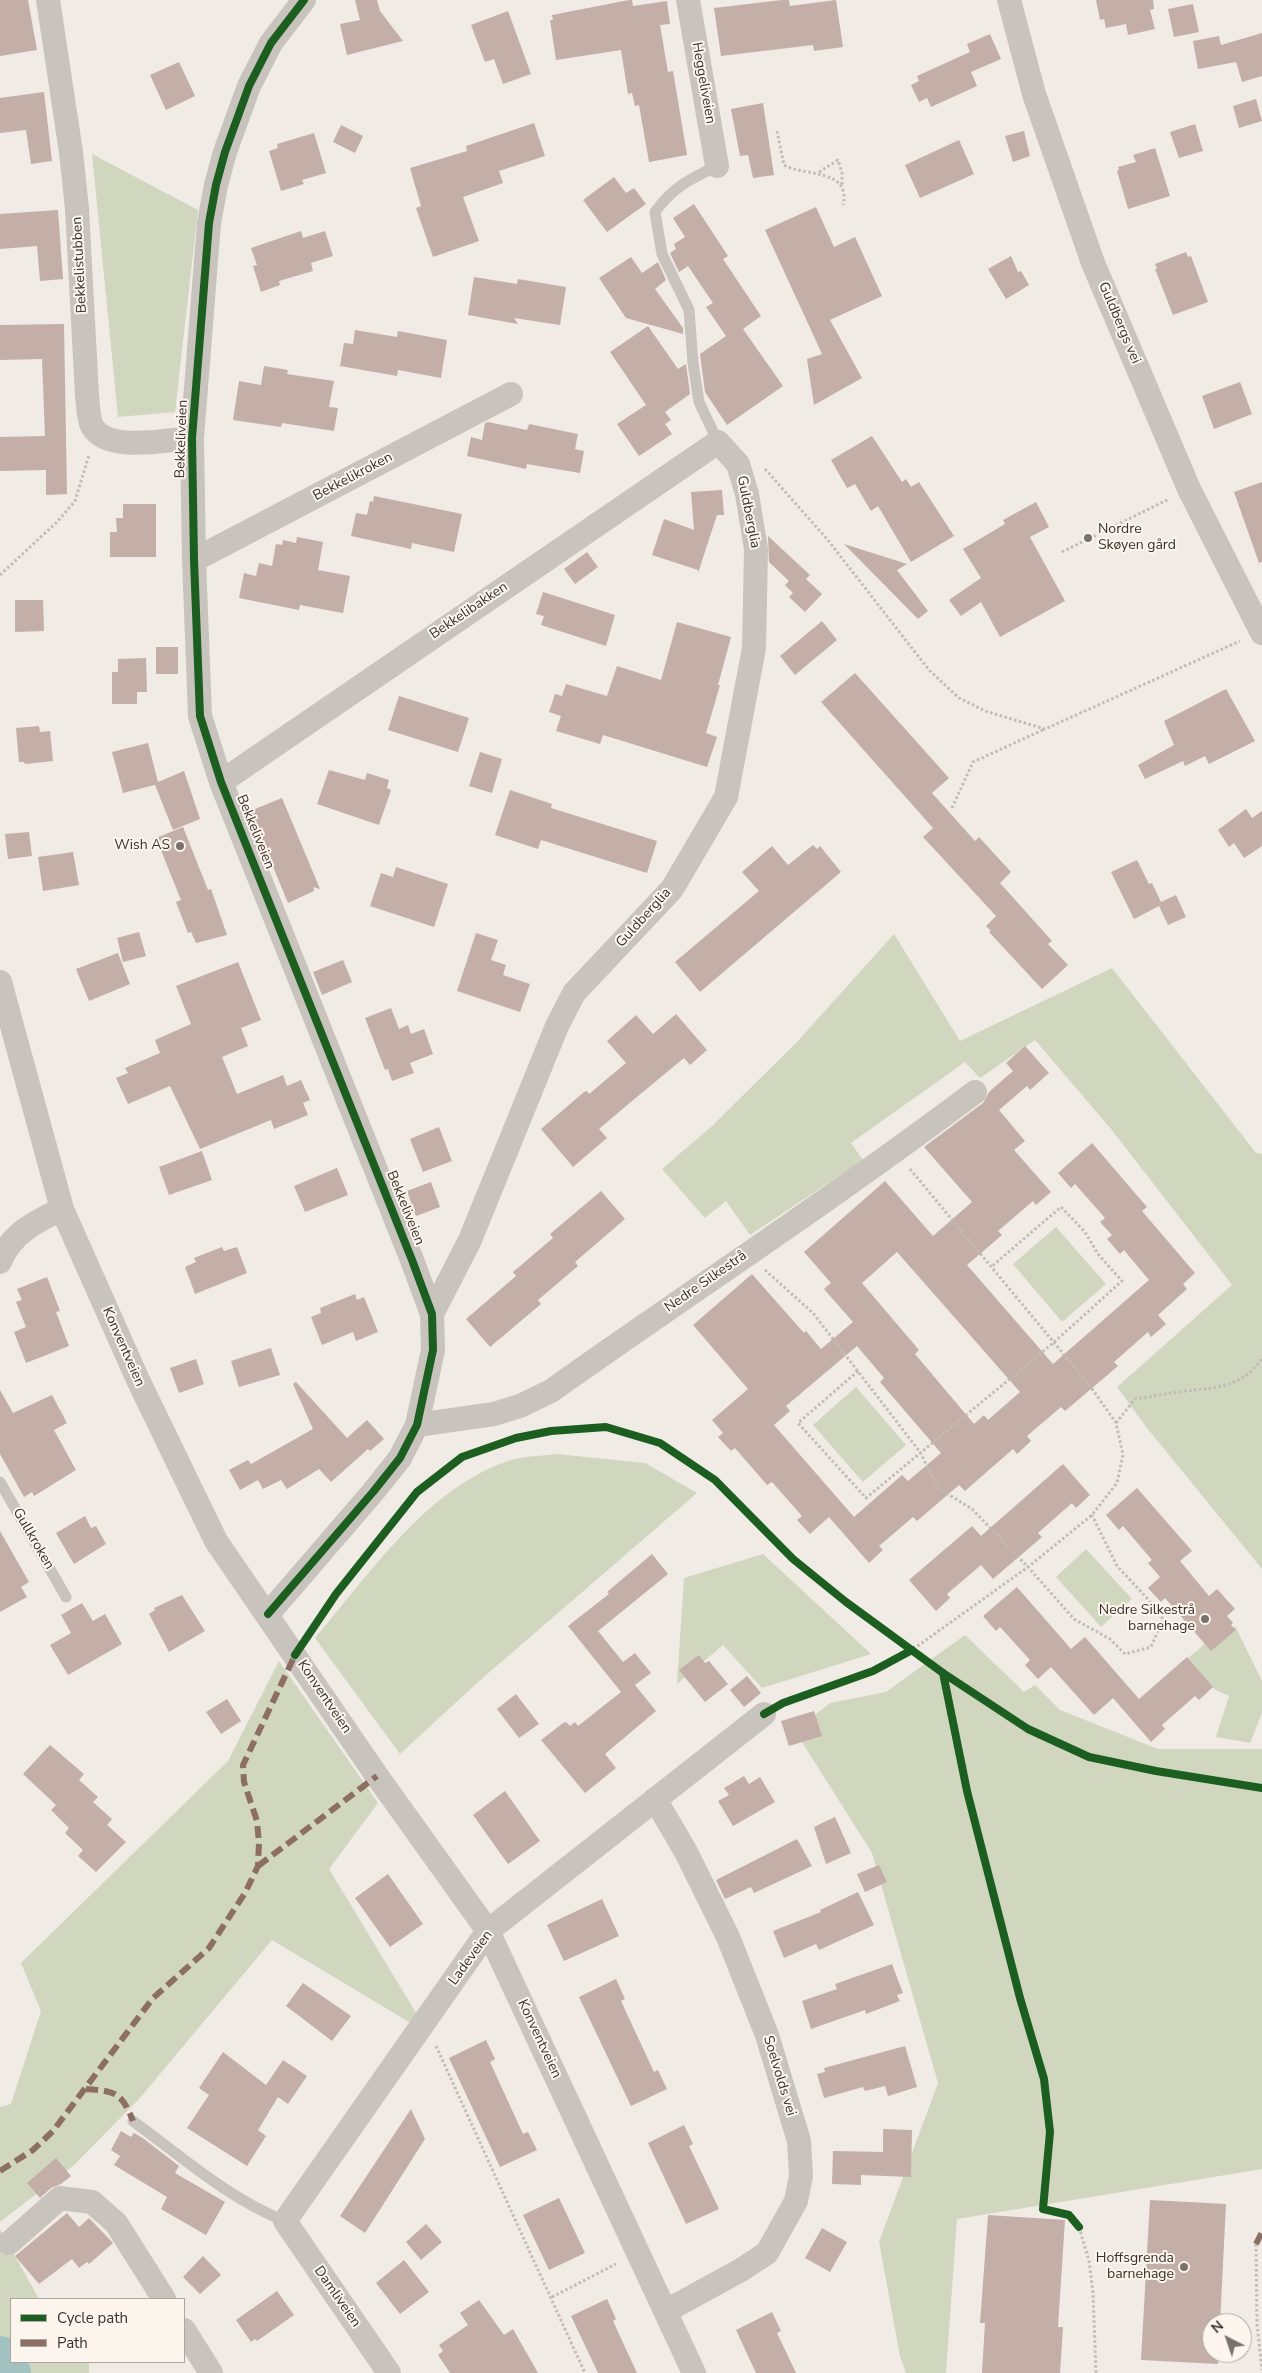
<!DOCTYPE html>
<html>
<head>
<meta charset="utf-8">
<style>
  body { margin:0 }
  #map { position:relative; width:1262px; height:2373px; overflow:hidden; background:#f0ebe5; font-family:"Nunito Sans",sans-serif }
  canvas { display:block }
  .legend { position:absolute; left:10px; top:2298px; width:175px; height:65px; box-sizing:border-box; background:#fbf5ee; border:1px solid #aea6a0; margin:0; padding:6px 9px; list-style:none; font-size:15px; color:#3b302b }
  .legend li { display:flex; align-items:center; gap:10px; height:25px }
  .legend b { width:25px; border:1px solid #aea6a0 }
  .north { position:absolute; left:1202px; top:2313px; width:50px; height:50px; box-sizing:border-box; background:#fbf5ee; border:1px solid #aea6a0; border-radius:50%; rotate:319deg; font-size:14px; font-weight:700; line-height:20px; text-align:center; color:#3b302b }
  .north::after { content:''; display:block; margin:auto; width:18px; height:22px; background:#7a716c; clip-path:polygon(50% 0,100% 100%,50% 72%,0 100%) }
</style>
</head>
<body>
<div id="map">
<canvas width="1262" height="2373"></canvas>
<ul class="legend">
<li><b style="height:6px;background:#1b5e20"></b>Cycle path</li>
<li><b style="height:6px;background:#8d6e63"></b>Path</li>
</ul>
<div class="north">N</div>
</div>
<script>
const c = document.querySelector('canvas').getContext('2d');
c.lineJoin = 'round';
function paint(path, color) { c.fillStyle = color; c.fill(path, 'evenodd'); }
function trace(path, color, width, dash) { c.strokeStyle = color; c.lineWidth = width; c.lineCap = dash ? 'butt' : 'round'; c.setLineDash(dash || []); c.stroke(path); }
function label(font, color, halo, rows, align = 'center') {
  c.font = font + ' "Nunito Sans",sans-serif'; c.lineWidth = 4; c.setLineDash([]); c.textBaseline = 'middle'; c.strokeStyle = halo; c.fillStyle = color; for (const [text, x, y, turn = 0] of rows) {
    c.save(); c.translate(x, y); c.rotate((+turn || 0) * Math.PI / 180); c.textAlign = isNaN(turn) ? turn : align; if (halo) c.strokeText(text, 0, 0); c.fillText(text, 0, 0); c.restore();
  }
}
paint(new Path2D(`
  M92,154L198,210L175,412L118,417Z
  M894,934L960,1041L1112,968L1256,1153L1262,1154V1569L1147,1428L1117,1387L1232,1285L1111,1129L1035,1040L980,1078L965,1062L851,1143L863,1160L750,1235L726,1201L705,1218L662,1169L712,1126L797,1042Z
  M1056,1227L1106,1284L1062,1322L1013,1264Z
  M856,1387L906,1445L863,1482L813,1425Z
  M556,1454L645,1463L697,1493L478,1682L400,1754L315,1638C370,1574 427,1487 511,1460C525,1456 542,1456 556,1454Z
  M1086,1549L1132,1599L1101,1627L1056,1577Z
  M763,1554L871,1654L762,1688L723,1645L677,1684L684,1578Z
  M1235,1626L1262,1681V1713L1250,1743L1216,1737L1229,1696L1214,1689L1188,1658L1206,1643L1210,1648Z
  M965,1635L1024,1692L1035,1685L1060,1710L1158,1749H1262V2169L957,2219L946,2373H906L900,2356L879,2242L938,2083L872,1853L795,1731L830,1703L886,1692Z
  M279,1661L378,1803L329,1869L418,2016L409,2022L272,1940L139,2099L74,2165L0,2222V2107L11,2104L41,2011L21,1963L228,1761Z
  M0,2229L39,2299H11V2362H89V2373H0Z`), '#d1d6bf');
trace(new Path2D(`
  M0,2358L9,2373`), '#a1c2c1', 44);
paint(new Path2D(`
  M0,0H28L37,50L0,56Z
  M355,0H377L380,11L403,41L347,55L340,24L360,20Z
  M629,0H632L633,6L667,1L670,24L660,25L668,72L673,71L687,155L649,162L639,105L635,106L632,93L628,94L621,50L556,60L550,20H553L552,15Z
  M782,0H789L790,6L836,0L843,47L814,51L813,45L721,56L714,8Z
  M1096,0H1153L1154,9L1150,10L1155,29L1128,35L1126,24L1106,28L1104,19L1100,20Z
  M1193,4L1199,32L1174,37L1168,9Z
  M508,11L531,74L503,84L494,59L485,62L471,25Z
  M1262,33V76L1242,82L1236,62L1198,69L1193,41L1219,36L1221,45Z
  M990,34L1001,59L971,72L977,86L931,107L927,98L919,102L911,85L919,81L917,76L970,52L967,44Z
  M179,62L195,96L166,110L150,75Z
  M44,92L52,161L31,164L26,130L0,133V98Z
  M1256,99L1262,121L1239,128L1233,106Z
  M763,103L774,175L753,178L748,155L740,156L731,109Z
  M534,123L545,156L499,171L503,183L463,197L479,241L433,257L416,208L421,206L410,168L467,151L466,146Z
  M1195,124L1203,151L1179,158L1170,132Z
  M341,125L363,136L355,153L333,142Z
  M1024,131L1030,156L1013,162L1005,136Z
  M314,133L326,173L302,180L304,184L281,191L269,151L278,148L277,144Z
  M959,140L974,174L920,198L905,165Z
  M1155,148L1170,196L1128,209L1117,171L1119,170L1118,167L1136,162L1133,155Z
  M614,177L626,193L634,188L646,204L607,232L583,200Z
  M694,204L728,256L723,259L761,316L743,329L783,386L727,425L705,392L700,354L726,336L706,307L713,303L688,266L679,272L670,253L676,249L674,244L685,237L673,218Z
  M816,207L834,247L855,237L882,296L830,320L862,378L814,405L807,359L822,354L765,230Z
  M58,210L63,279L40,281L37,246L0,249V214Z
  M301,231L303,238L325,231L333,256L311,263L313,271L279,281L280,285L261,292L253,266L257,265L251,248Z
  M1186,252L1188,257L1191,256L1208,302L1173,315L1155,269H1157L1155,264Z
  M1011,256L1018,272L1021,271L1029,285L1006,299L988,269Z
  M631,257L642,273L658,262L666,280L655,289L683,328V334L626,318L599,278Z
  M474,277L517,284L518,279L566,287L560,325L514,318L518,324L468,315Z
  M64,324L67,494L46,495V470L0,471V437L45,436L42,359L0,360V325Z
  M648,326L678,369L686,364L690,394L665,412L671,420L665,424L672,434L639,456L617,424L646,405L610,352Z
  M355,330L397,337L398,331L447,340L441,378L398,370L397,376L340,366L344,343L353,344Z
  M264,366L288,370L287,374L334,381L329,407L338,408L334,431L282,423L281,427L233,420L239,381L261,385Z
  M1240,382L1252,414L1214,429L1202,396Z
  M488,422L527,430L529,424L578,434L575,449L584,451L580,473L527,464L526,469L467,456L471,437L482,440L485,423Z
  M872,436L902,482L906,479L911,487L919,482L954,536L911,562L878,506L871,511L855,484L847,488L831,460Z
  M1262,482V562L1259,563L1234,492Z
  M722,490L724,515H717L698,573V570L652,555L664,519L694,530L691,492Z
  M374,496L462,514L454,552L412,543L411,549L351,536L356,513L367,515L370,501L373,502Z
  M1036,502L1049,527L1030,537L1065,601L1000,637L981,602L961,616L949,600L981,578L963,549L1005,524L1003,520Z
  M123,504H156V557H110V532H117L116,518H123Z
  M768,536L810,575L806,579L822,594L805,612L789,597L793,593L785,585L789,581L769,562Z
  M297,537L323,542L318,570L350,576L343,613L300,605L299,610L239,598L244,573L256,576L259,563L272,566L276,544L282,545L283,540L296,543Z
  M844,544L907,564L897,570L928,611L918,619Z
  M587,552L598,567L575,584L564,569Z
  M543,592L615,615L606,646L541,625L544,616L536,614Z
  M15,600H43L44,631L15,632Z
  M822,621L837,640L795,675L780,656Z
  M677,622L731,637L718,685H720L706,733L717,737L707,767L603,735L600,744L556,731L561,716L549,712L555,694L562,696L566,684L607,696L617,666L661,680Z
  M156,647H178V674H156Z
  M146,658L147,692H137V704H112V672H118V659Z
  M855,673L949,778L932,793L975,841L979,837L1011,872L1000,883L1052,941L1048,944L1068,965L1042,989L989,932L991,931L986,926L996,916L923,837L933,828L821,702Z
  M1226,689L1255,741L1209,764L1205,756L1185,766L1183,761L1145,779L1138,765L1174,745L1164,721Z
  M399,696L469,718L458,752L388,730Z
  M39,726L40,732L50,731L53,761L25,764L24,762H19L16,728Z
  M148,743L158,782L184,771L200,819L173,830L155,785L123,793L112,752Z
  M480,752L502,759L492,793L469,786Z
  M329,770L365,780L367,773L389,780L387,788L391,790L379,825L317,804Z
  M510,790L552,804L551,808L657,841L647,873L541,840L538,849L495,835Z
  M282,798L320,889L313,887L314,891L288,903L250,811Z
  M1246,809L1252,818L1262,811V846L1244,858L1234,843L1229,847L1218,830Z
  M183,827L208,890L211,889L227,935L196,943L191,932L188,933L176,902L181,900L156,838Z
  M29,832L32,856L8,859L5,834Z
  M813,845L817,849L820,846L841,872L700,992L675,962L759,891L742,872L772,846L788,865Z
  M73,852L79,885L43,891L38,857Z
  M1137,860L1149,884L1152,883L1161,902L1176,895L1186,917L1168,925L1159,906L1134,919L1111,872Z
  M396,867L448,884L434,927L370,906L381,873L393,877Z
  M139,932L146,956L123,962L117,938Z
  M476,933L498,940L491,960L506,965L503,975L530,984L520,1012L457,991Z
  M118,953L130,984L89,1001L76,969Z
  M343,960L352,982L322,995L313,972Z
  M238,962L261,1020L241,1028L248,1046L222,1057L237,1094L283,1075L287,1086L301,1080L310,1100L303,1103L308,1115L274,1129L271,1120L200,1149L170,1086L128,1104L116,1078L128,1073L125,1068L160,1053L155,1040L191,1024L176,986Z
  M391,1008L399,1029L408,1025L411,1034L424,1029L433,1054L410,1063L414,1073L392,1081L388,1069L385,1070L365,1018Z
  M676,1014L707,1050L690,1065L684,1058L632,1101L599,1129L607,1138L573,1167L541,1129L584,1092L587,1091L589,1094L626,1063L607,1041L636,1015L653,1034Z
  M1025,1046L1049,1073L1030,1090L1027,1086L999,1110L1025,1141L1014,1150L1051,1192L1036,1205L1033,1201L998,1231L1002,1235L967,1265L1053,1364L1149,1280L1124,1250L1120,1254L1107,1239L1112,1235L1100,1222L1105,1218L1075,1184L1071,1188L1058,1173L1092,1143L1147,1207L1142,1211L1195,1273L1183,1284L1187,1289L1158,1315L1166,1324L1151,1337L1148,1332L1114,1362L1118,1366L1065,1411L1061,1407L1027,1436L1031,1441L1017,1454L1013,1449L965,1491L959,1485L917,1521L913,1517L879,1546L883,1550L869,1563L829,1517L810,1534L797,1520L802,1516L772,1482L767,1485L735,1448L731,1451L718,1437L723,1433L712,1420L748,1389L693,1325L752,1274L804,1333L806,1331L821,1349L853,1322L824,1289L831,1283L804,1252L885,1181L933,1236L972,1202L924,1147L983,1103L989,1092L1013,1071L1006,1063ZM897,1252L1020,1392L988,1420L984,1415L974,1424L915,1354L919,1350L862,1283ZM857,1346L884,1378L880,1382L941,1453L908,1481L902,1475L854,1517L774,1425L790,1411L786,1406Z
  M439,1127L452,1161L423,1172L410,1139Z
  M202,1151L212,1180L169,1195L159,1167Z
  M337,1168L348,1195L305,1212L294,1186Z
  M431,1182L440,1207L416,1216L407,1191Z
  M601,1191L625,1219L575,1262L578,1266L538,1300L541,1304L490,1347L466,1319L516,1276L513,1272L553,1238L550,1234Z
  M222,1247L224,1251L237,1247L247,1273L195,1294L185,1267L196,1262L194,1258Z
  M47,1277L60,1311L56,1312L69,1346L26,1363L14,1332L26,1327L16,1302L22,1300L17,1289Z
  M355,1294L357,1300L364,1297L378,1332L356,1341L353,1332L322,1345L311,1317L321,1313L320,1308Z
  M271,1348L280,1375L239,1387L231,1361Z
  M196,1359L204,1384L179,1393L170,1368Z
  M296,1382L347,1438L367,1420L384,1439L370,1451L368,1449L331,1482L319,1469L287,1489L281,1480L263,1489L258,1480L240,1490L229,1470L248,1460L251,1464L313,1429L293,1384Z
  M0,1390L13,1413L52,1395L67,1423L54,1430L76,1470L34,1496L32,1492L24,1497L0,1454Z
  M1063,1464L1090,1495L1076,1508L1072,1503L1038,1533L1042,1537L993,1579L981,1565L947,1594L950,1598L936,1611L909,1580L972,1526L981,1536Z
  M1137,1488L1192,1551L1180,1561L1209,1596L1217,1589L1235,1609L1227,1616L1233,1623L1231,1625L1236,1630L1211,1651L1165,1598L1161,1602L1148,1588L1160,1577L1148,1563L1152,1560L1123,1526L1119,1530L1106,1515Z
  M85,1516L91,1528L96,1526L106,1544L74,1564L56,1533Z
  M0,1531L29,1582L21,1587L27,1597L0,1612Z
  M652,1554L668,1574L598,1631L623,1662L635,1653L651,1673L635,1685L656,1711L605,1754L616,1768L585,1793L541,1740L563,1723L566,1722L570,1726L575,1722L578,1726L621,1692L568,1626L609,1594L607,1592Z
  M1017,1587L1071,1649L1085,1637L1139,1699L1187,1657L1213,1687L1199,1700L1195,1696L1162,1725L1165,1729L1151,1742L1113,1698L1094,1715L1051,1667L1038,1679L1025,1665L1030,1660L1000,1627L996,1631L983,1616Z
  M182,1595L205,1631L169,1652L149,1614L155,1610L154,1608Z
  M82,1603L93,1621L105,1614L122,1644L68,1675L50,1645L71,1633L61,1615Z
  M699,1655L705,1663L709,1661L728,1684L705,1702L679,1670Z
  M747,1676L761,1693L744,1707L730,1690Z
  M516,1694L539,1724L519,1738L497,1709Z
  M227,1699L241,1721L221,1734L206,1712Z
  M814,1711L822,1736L789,1746L781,1721Z
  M50,1745L84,1774L79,1780L98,1797L93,1802L112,1819L107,1825L126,1842L96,1872L78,1856L83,1850L65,1833L69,1828L51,1810L56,1805L23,1774Z
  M744,1776L749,1784L760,1777L775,1802L733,1826L718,1801L729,1795L724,1788Z
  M505,1791L540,1841L508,1864L473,1815Z
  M835,1817L851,1853L826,1864L814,1827Z
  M797,1839L812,1866L754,1893L751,1887L725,1899L716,1880Z
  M879,1865L887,1882L865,1892L857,1874Z
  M388,1874L423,1924L390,1947L355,1898Z
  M858,1892L874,1925L819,1950L816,1944L784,1958L773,1931L821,1912L820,1910Z
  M602,1899L619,1936L564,1961L547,1925Z
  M892,1964L903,1993L897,1995L900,2001L866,2014L865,2010L811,2029L802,2001L837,1989L835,1984Z
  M616,1979L625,1999L621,2001L654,2072L658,2070L667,2089L631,2106L579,1997Z
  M303,1983L351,2016L332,2041L286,2006Z
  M486,2040L495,2059L490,2062L523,2134L528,2132L537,2150L500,2167L449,2058Z
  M905,2046L917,2087L888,2096L885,2086L865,2091L863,2087L824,2098L817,2074L825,2072L824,2068Z
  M223,2052L266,2085L283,2060L307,2076L288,2104L278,2097L258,2130L266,2136L247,2166L187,2128L209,2095L199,2088Z
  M411,2109L425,2139L365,2233L340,2216Z
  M684,2125L693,2144L689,2146L719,2209L686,2224L648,2143Z
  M883,2129L912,2130L911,2177L861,2175V2185L832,2184L833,2151L883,2152Z
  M121,2131L131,2137L134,2133L144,2139L179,2166L175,2173L225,2202L206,2235L161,2209L167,2197L114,2165L120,2156L111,2150Z
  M56,2158L71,2176L61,2184L51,2188L40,2198L27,2183Z
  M559,2198L585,2253L549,2270L523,2215Z
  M1150,2200L1226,2204L1220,2323H1212V2353H1219L1218,2364L1141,2360Z
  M67,2213L79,2227L89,2218L113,2243L89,2264L87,2262L79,2268L72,2259L39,2284L15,2256Z
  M988,2215L1065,2220L1058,2327H1063L1060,2373H982L985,2323H980Z
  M426,2224L442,2242L421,2260L406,2242Z
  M822,2228L847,2242L830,2272L805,2258Z
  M203,2256L221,2275L200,2294L183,2277Z
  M404,2260L429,2292L400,2314L376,2283Z
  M277,2291L294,2315L257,2341L255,2339L251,2342L236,2320Z
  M607,2299L616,2319L613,2321L637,2373H598L571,2316Z
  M479,2300L504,2335L513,2329L538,2373H450L438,2355L443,2351L439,2345L468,2325L460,2313Z
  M772,2312L781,2331L777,2333L796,2373H756L736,2330Z`), '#c3afa7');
trace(new Path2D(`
  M777,131L784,165C805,177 851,168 843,205
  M819,172L838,160L842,173V186
  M765,469L827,539L929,670L959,698L985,711L1045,729L1240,641
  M1062,552L1169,499
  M0,575L57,522L75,501L89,455
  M952,808L973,762L1045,729
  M910,1169L1090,1386L1116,1423L1123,1455L1117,1483L1092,1515L1028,1567L912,1650
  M765,1270L813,1313L920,1452L938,1488L972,1509L1028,1567L1074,1619L1110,1639L1125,1654L1151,1647L1163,1619L1146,1597L1117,1566L1092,1515
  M858,1371L798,1423L866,1498L1053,1343L1122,1281L1098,1254L1085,1232L1061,1207L991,1267
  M1116,1423L1135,1399C1149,1397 1163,1394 1178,1392C1212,1387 1238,1391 1262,1359
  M436,2046L585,2373
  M1079,2227L1089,2261L1093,2293L1096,2373
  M1256,2244L1257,2324L1262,2370
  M552,2297L616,2264`), '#c2bbb6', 3, [2.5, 2.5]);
trace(new Path2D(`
  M717,166C690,179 673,187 655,212L662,254L689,310L693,363L699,402L718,442
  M0,1482L66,1597
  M133,2121C182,2157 229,2199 285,2221`), '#c9c3be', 11);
trace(new Path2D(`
  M48,0L71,152L77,209L87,395C88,405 88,417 92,426C107,453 166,440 192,438
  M688,0L717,166
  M1009,0L1034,94L1093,263L1189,489L1262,633
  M194,560L511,394
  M221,782L718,442L738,464L747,494L756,549L754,648L726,797L672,889L574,993L557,1026L470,1240L432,1314
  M0,982L62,1209L138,1380L216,1541L377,1776L488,1931L694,2373
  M0,1262C10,1234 37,1221 62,1209
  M417,1425L494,1414L520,1406L551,1391C692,1291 837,1196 975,1092
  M268,1614L373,1492L400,1458L417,1425L433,1350L432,1314L412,1260L221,782L200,716L194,560L192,438L209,223L216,185L225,152L249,86L271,43L304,0
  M655,1799L686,1852L728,1937L767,2035L799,2141L801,2176L796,2201L767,2253L741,2270L666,2311
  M9,2243L60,2198L92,2202L116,2223L164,2299
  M184,2330L211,2373
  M389,2373L285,2221L488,1931L764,1714`), '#c9c3be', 24);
trace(new Path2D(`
  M258,1866L377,1776
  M86,2089C116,2091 122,2093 133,2121
  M0,2171L33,2150L53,2131L153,1998L209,1948L245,1893L258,1866L259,1843L257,1821L244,1782L243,1765L295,1655
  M1256,2244L1262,2232`), '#8d6e63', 6, [12, 6]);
trace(new Path2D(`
  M268,1614L373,1492L400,1458L417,1425L433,1350L432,1314L412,1260L221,782L200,716L194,560L192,438L209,223L216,185L225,152L249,86L271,43L304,0
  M295,1655L336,1594L417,1492L462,1457L516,1438L551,1431L606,1427L660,1443L715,1480L793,1559L846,1602L943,1673L1028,1729L1089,1757L1156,1771L1262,1788
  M943,1673L967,1791L1020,1998L1044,2079L1050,2132L1043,2209L1069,2215L1079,2227
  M764,1714L783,1703L873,1671L912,1650`), '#1b5e20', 8);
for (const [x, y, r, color] of [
  [1088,538,5,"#7a716c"],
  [180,846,5,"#7a716c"],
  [1205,1619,5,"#7a716c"],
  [1184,2267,5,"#7a716c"]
]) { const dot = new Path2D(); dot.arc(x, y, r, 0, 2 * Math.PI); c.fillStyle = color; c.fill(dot); trace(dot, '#fbf5ee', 2); }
label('14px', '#3b302b', '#fbf5ee', [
  ["Heggeliveien",703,83,80],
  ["Bekkelistubben",80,265,-93],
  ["Guldbergs vei",1119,323,67],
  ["Bekkeliveien",182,439,-88],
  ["Bekkelikroken",353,477,-28],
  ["Guldberglia",748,512,79],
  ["Bekkelibakken",469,611,-34],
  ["Bekkeliveien",255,832,68],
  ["Guldberglia",644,918,-48],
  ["Bekkeliveien",405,1208,68],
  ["Nedre Silkestrå",706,1282,-35],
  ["Konventveien",123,1347,66],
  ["Gullkroken",33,1539,60],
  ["Konventveien",324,1697,56],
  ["Ladeveien",471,1958,-54],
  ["Konventveien",539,2039,65],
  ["Soelvolds vei",779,2076,73],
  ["Damliveien",337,2297,55]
]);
label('14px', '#3b302b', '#fbf5ee', [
  ["Nordre",1098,530,"left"],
  ["Skøyen gård",1098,546,"left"],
  ["Wish AS",170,846],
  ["Nedre Silkestrå",1195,1611],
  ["barnehage",1195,1627],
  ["Hoffsgrenda",1174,2259],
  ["barnehage",1174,2275]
], 'right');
</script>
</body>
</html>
